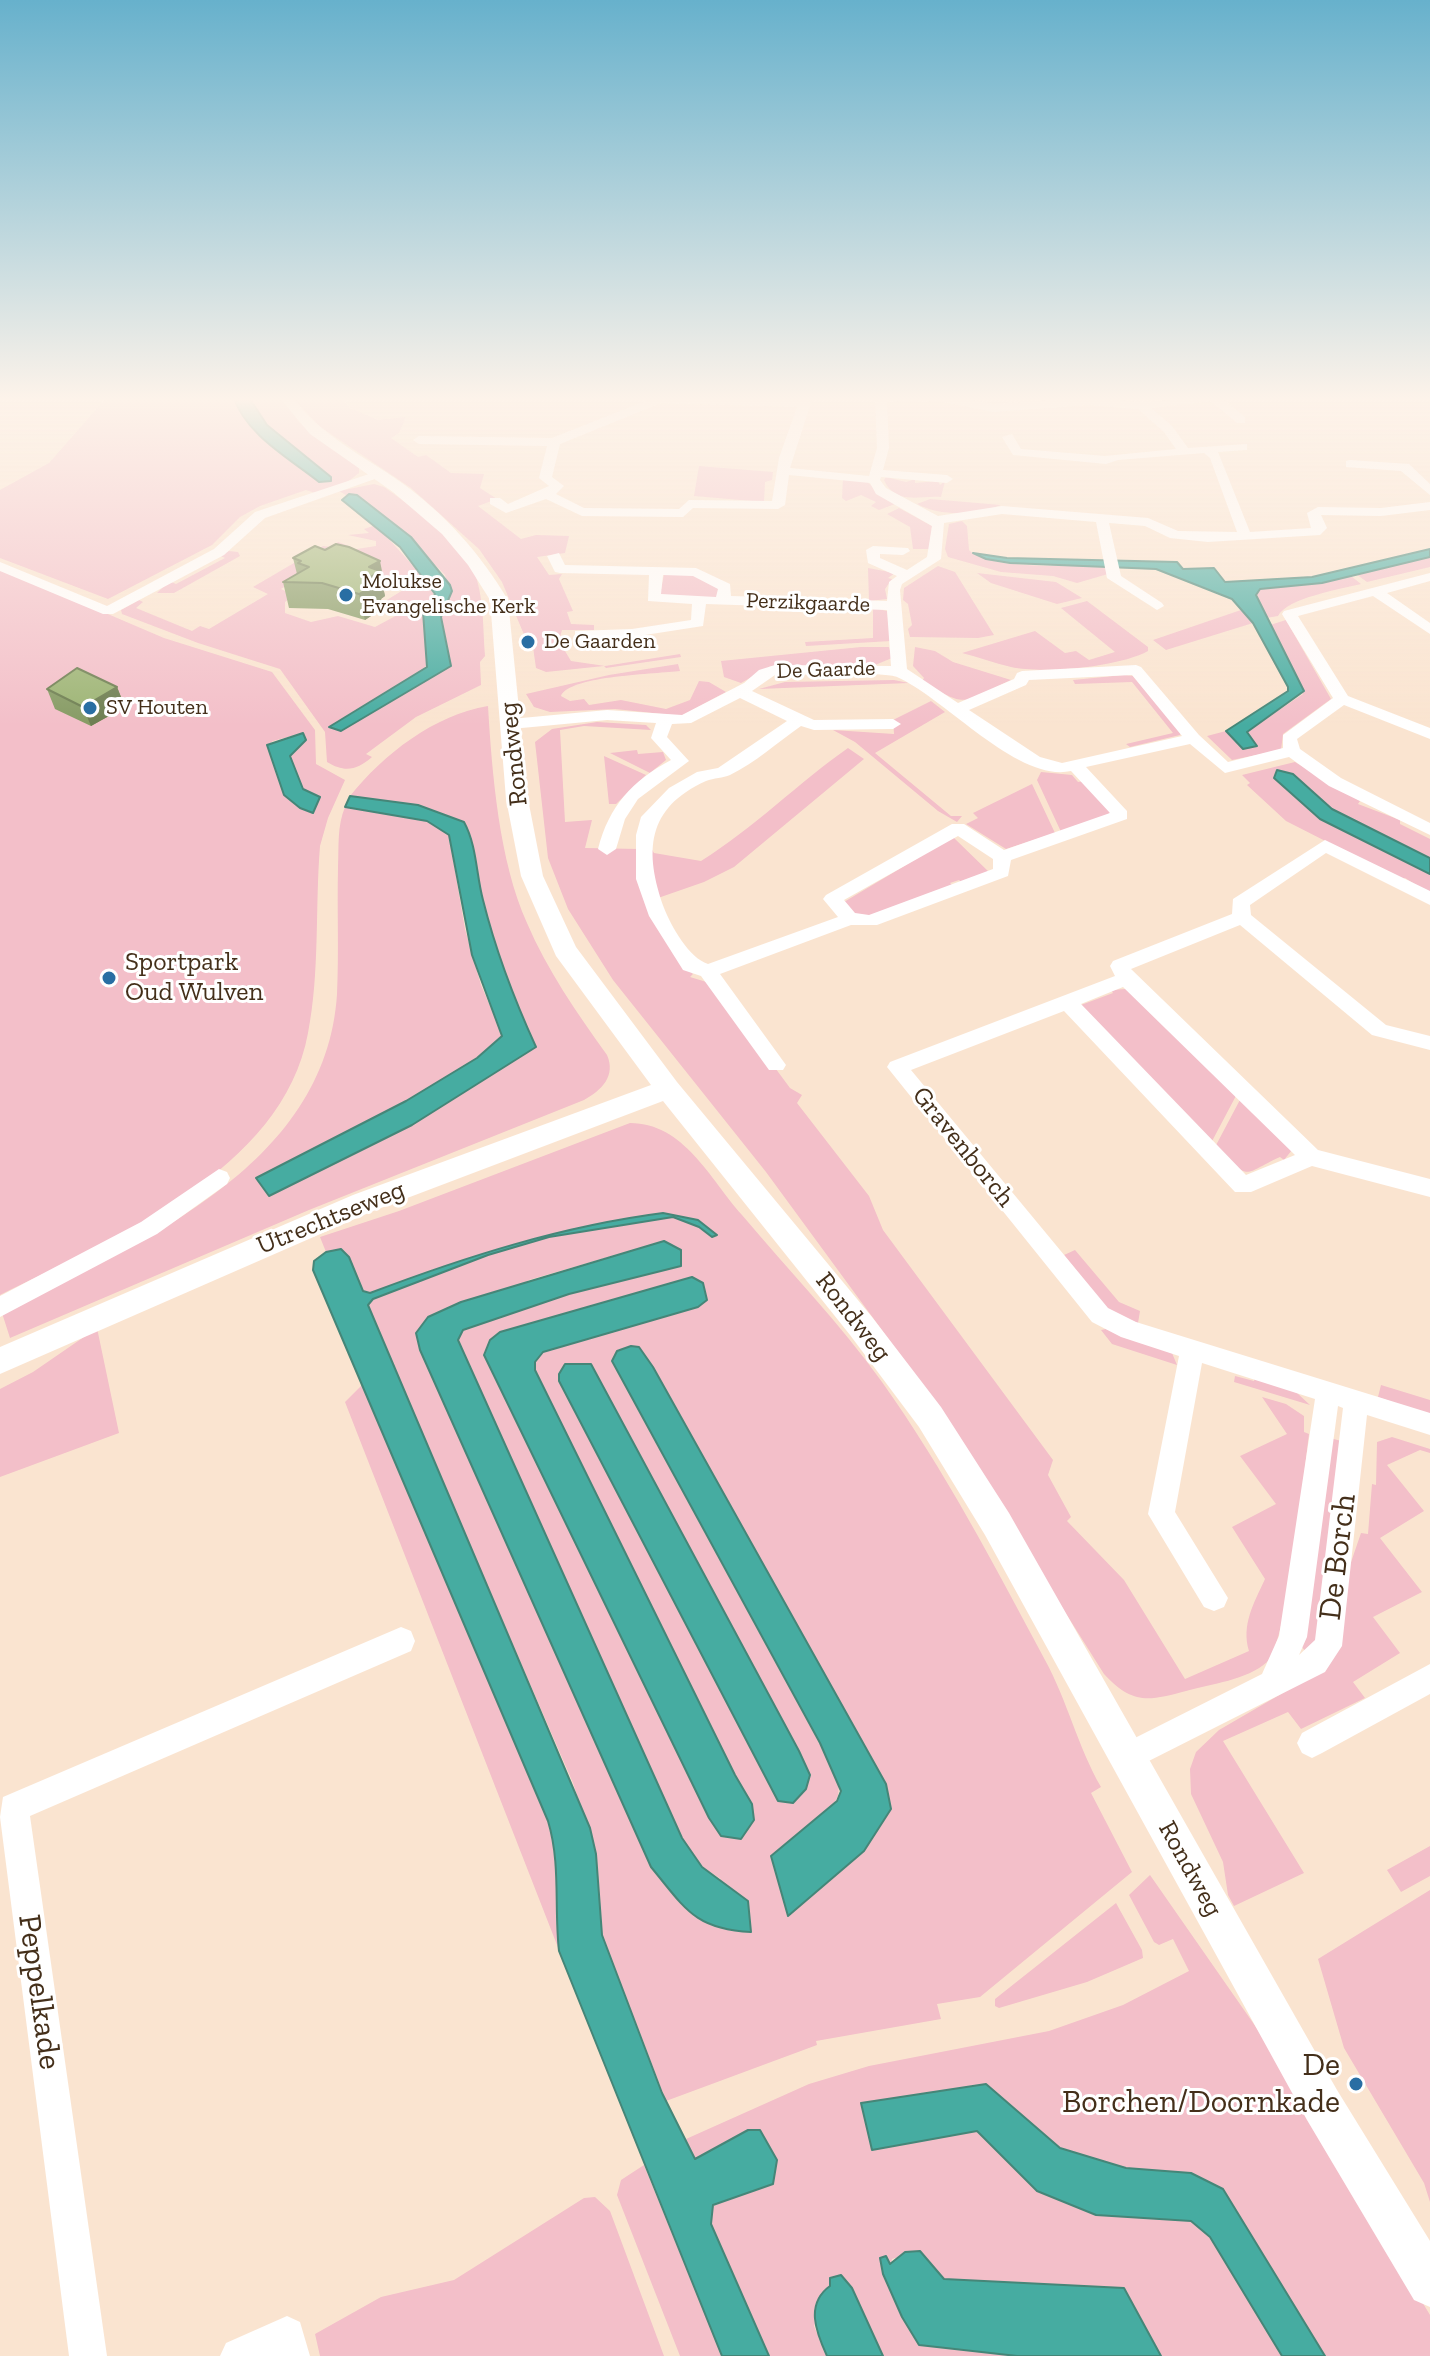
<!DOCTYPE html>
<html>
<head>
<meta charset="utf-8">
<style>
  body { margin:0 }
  canvas { display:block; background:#fae4d0 }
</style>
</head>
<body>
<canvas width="1430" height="2356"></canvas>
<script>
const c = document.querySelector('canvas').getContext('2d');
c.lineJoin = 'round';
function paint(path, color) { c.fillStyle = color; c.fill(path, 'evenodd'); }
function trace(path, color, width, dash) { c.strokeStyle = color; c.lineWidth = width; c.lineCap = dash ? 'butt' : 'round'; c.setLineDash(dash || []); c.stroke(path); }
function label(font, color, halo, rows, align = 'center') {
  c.font = font + ' "Zilla Slab",serif'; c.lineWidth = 6; c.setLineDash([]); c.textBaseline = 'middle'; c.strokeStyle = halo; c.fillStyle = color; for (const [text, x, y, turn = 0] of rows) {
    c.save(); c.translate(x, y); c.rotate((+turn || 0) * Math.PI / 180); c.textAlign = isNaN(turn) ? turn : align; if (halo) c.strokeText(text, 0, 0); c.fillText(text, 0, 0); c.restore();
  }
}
paint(new Path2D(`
  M108,396H233C246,434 288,458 319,482L329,480L331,477L267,425L248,396H280L300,423L359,468V473L346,483L315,493L306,490L260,506L240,517L212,545L108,599L0,558V490L49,463Z
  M291,396H340L350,408L378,420L406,417L399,433L391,438L418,457L426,455L451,473L484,474L480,488L497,499L478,506L521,539L536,535L569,536L565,553L537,557L549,575L562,574L559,579L573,611L567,612L571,624L594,625V630H562L559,641L571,661L605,666L680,654L681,657L606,668L604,666L546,672L536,668L532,640L525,637L502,582L479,549L411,488L319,426Z
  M699,466L773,472L772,480L765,482L764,502L694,496Z
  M886,477L906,482L915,479V483L938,481L940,485L945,481L941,497C920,495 896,506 884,480Z
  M843,479L867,482L895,504L879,510L871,506L876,502L861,495L846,501L842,498Z
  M374,484L384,487C413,508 467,544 477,580C484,604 483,632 485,656L480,662L481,685L416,717L366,754L372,757C357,770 345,773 327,762L325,732L280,669L198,643L122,614L121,610L139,600L143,602L136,608L192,631L200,626L209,629L268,594L253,587L323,546L332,547L338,542L349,546L281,589L294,595L285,602V613L311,622L338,616L375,627L401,613L382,603L408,587L338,560L357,549L376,546V541L348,535L369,533L364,529L376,525L435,590L423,617L428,663L422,671L334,723L341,731L451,666L441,617L450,595L445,575L394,523L339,491Z
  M930,499L1001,505C976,515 942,517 917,504Z
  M899,508L932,526L929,549H913L910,527L887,514Z
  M962,521L967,526L969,550C989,571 1076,565 1106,565L1108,574L1077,583L1053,576L1001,572L948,557L945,549L949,524Z
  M229,551L238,552L240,556L174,593H157L169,581L176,584L225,558L219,555Z
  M1430,557V567L1367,582L1356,574Z
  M938,566L955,572L994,635L978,638L910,637L908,629L912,625L908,604L903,600L904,588Z
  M0,568L164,638L272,672L315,730L316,764L345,780L328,818L320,846C315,907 320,972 308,1033C283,1171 111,1240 0,1295ZM303,733V743L290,756L303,789L320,797L312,812L284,795L267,746L273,741Z
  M868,568L895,573L888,578L892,579L885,589L887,599L869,601Z
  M977,573L1056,582L1082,598L1057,604L991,583Z
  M664,574L696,575L721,590L716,598L660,595Z
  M1351,576L1361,584C1341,589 1287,598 1278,616L1266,618L1256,594L1260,589L1322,583Z
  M1087,601L1148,647V651C1119,667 1044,674 1011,667C994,663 978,657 962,653L1035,631L1065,653L1076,651L1089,660L1115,652L1061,608Z
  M873,608L887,611L891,641L806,646L805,642L873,638Z
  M1241,610L1253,623L1166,650L1153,640Z
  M1286,620L1331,699L1283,734L1281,750L1232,760L1207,736L1226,731L1243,748L1256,745L1246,732L1303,694L1270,625Z
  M861,647H889L892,658L875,665L771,666L741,683L724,677L721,661Z
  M915,647L935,651L953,662L1011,680C962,702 969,710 922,681L924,678L913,666Z
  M678,664L680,671C658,674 570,675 561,696L570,701L584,699L589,705L621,700L666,709L690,700L699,681L709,682L726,692L681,716L615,709L550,712L534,707L526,694L609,675Z
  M1124,675L1133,676L1182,732L1180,735L1130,747L1126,744L1173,733L1132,682L1075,684L1073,680Z
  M894,680L909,683L759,689L785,682Z
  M931,701L945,712L875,753L951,816H962L957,822L938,811L855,742L833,730L894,734L893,720Z
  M488,706C492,773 499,861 527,923C547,970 577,1013 607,1055C616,1076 602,1090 584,1100L309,1210L10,1338L2,1313C135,1244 326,1169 337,994C339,952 337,909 338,867C339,846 337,826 345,807L427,821L449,835L465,929L481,985L503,1036L477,1058L406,1101L257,1177L269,1196L412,1125L536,1047L505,977L482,898L469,832L388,802L350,796C384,754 434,715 488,706Z
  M597,722L646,725L651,730L584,726L560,730L565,822L592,820L585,848L640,849L688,970L693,974L690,977L713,984L790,1088L802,1095L797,1103L869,1196L883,1230L1053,1460L1048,1475L1071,1517L1067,1521L1124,1580L1185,1679L1249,1651C1241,1625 1254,1603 1265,1579L1232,1527L1276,1504L1240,1456L1287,1434L1262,1397L1286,1404L1304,1416V1432L1309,1434C1304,1472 1288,1643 1267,1662C1247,1680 1211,1684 1186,1691C1148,1701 1133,1705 1104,1674L920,1382L766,1172L613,980L568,909L548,858L535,742L552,729Z
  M848,748L864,759L734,867L704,882L658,898L652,875L651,848L654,853L701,861C754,828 798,783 848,748Z
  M637,750L638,754L663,752L666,760L650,773L610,753Z
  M604,756L646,775L616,804H609Z
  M1295,762L1360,801L1358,804L1400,820V824L1430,839V858L1332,809L1281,771L1274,778L1320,819L1430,874V894L1405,878L1402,880L1286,821L1247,785L1250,783L1242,775Z
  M1041,772L1072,775L1078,782L1084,781L1110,812L1106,817L1062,834L1037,780Z
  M1032,784L1055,833L1006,849L966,824L978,818L973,813Z
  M953,837L990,873L962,883L959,880L950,883L953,886L868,916L855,915L844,902Z
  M1126,989L1238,1092L1210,1145L1081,1005L1113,993L1111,990Z
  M1242,1096L1292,1150L1284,1160L1280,1157C1242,1174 1253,1182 1214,1149Z
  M630,1123C684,1123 710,1179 742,1215C789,1271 840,1323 882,1382C944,1469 995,1566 1045,1660C1067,1700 1078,1747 1101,1787L1091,1793L1132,1872L980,1997L937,2004L941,2019L816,2041L817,2045L666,2101L602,1935L596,1854L573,1783L341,1249L326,1252L320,1237L399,1211ZM664,1241L681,1266L568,1294L463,1330L458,1340L682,1838L702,1867L721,1879L651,1867L420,1350L529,1280ZM692,1277L703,1283L668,1316L543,1352L535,1362V1371L735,1775L752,1803L721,1836L709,1818L484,1355L500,1332ZM639,1347L886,1784L816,1820C836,1801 844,1800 835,1772L612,1362L614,1355ZM559,1374L635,1448L799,1751L810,1775L777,1800L559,1381Z
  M1075,1250L1119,1302L1140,1311L1138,1323L1108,1311L1064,1255Z
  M97,1328L119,1433L0,1477V1389L33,1372Z
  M1106,1329L1172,1353L1177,1365L1112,1344L1101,1330Z
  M1235,1376L1254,1381L1255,1378L1296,1392L1310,1405L1234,1382Z
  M362,1385L548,1821C561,1864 554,1907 559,1950L345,1402Z
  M1381,1385L1430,1400V1415L1378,1397Z
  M1392,1437L1430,1449V1453L1420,1450L1387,1465L1424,1511L1380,1538L1422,1592L1373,1617L1400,1653L1353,1682L1365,1698L1301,1729L1288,1712L1223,1741L1304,1873L1234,1906L1228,1895L1223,1862L1191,1794L1190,1769L1196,1752L1219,1730L1312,1676L1361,1533L1368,1534L1372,1484L1376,1485L1377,1442Z
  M1330,1438L1345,1442L1316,1640L1305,1651L1302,1647Z
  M1430,1846V1876L1401,1892L1387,1870Z
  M1150,1875L1258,2030L1430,2315V2356H1325L1222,2189L1191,2173L1126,2168L1060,2148L986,2084L978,2131L1037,2191L1096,2215L1191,2220L1210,2237L1282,2356H1161L1124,2288L944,2279L920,2251L892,2259L891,2264L880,2258L919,2345L1017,2356H883L852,2288L830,2286L814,2326L827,2356H769L711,2224L713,2205L748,2130L695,2159L686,2139L809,2084L869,2066L1049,2031L1123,2005L1189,1971L1173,1939L1159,1945L1154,1942L1129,1895Z
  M1430,1890V2202L1424,2183L1344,2048L1318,1959Z
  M1116,1903L1142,1950L1143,1958L1087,1982L999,2008L995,2006V1999Z
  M644,2165L722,2356H680L617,2195L621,2180Z
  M595,2197L610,2211L664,2356H320L315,2334L381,2297L454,2280L584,2198Z`), '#f3bfc9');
const water = new Path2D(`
  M233,396H248L267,425L331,477V481L319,482C289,458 246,435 233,396Z
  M349,494L357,495L411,537L450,585L452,591L441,617L451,666L341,731L329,727L427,667L423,612L435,594L400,547L342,500Z
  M1430,549V557L1322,583L1260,589L1256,595L1304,691L1247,732L1257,746L1243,749L1226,731L1288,691V687L1253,623L1232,599L1156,569L1010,563L986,559L973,553L1007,558L1177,562L1183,569L1214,568L1225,582L1312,577Z
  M303,733L306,740L290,756L303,789L320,797L313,813L300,808L284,795L267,745Z
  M1277,770L1293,774L1332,809L1430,858V874L1320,819L1274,778Z
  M350,796L418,805L464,822C477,846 476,874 483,900C496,952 514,999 536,1047L412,1125L269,1196L256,1178L406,1101L477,1058L502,1036L472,955L449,835L427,821L345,807Z
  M663,1213L698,1220L717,1235L712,1237L699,1227L673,1217L549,1237L488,1255L373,1299L368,1305L590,1828L596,1854L602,1935L662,2093L695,2159L748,2130H760L777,2160L773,2184L713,2205L711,2224L769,2356H722L559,1951C554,1907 561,1864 548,1821L313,1270L314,1261L326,1252L341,1249L349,1257L363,1291L370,1293C465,1257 562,1226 663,1213Z
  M664,1241L681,1250V1266L569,1294L463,1330L458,1340L682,1838L702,1867L748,1901L751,1932C694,1929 685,1908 651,1867L420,1350L416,1333L428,1317L461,1302Z
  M692,1277L703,1283L707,1300L698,1307L543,1352L535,1362V1370L735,1775L752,1804L754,1820L741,1839L721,1836L709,1818L484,1355L490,1340L500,1332Z
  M631,1346L639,1347L653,1367L886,1784L891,1809L864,1851L788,1916L771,1856L837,1801L841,1791L820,1743L612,1361L617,1351Z
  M565,1364H591L799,1751L810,1775L806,1789L793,1803L778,1801L559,1381V1374Z
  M986,2084L1060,2148L1126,2168L1191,2173L1223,2189L1325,2356H1282L1210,2237L1191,2221L1096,2215L1037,2191L977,2131L872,2150L861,2103Z
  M920,2251L944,2279L1124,2288L1161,2356H1017L919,2345L902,2317L883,2274L880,2258L886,2256L890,2264L905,2252Z
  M841,2275L852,2288L883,2356H827C816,2332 805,2304 830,2286V2278Z`);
paint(water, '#46aca1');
trace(water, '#458678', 2);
paint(new Path2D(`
  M658,396L800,400L801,396H813L790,468L869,476L877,448L875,396H951L993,404L1089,397L1141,402L1225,396L1223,399L1245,417V423H1237L1211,401L1151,408L1172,426L1188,448L1247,444V450L1218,452L1250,532L1311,528L1307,513L1318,507L1381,508L1430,502V510L1381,516L1321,515L1327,528L1320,535L1208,542L1170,538L1145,526L1109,523L1121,576L1162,603L1164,606L1157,610L1107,578L1096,522L1002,514L944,523L941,559L902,584L900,590L907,669L958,703L1014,679L1017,673L1022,671L1136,665L1141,667L1199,735L1228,762L1283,748V735L1333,698L1282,614L1284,611L1430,573V581L1387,593L1430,623V634L1373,596L1298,616L1348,696L1430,728V739L1344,705L1297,739L1300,749L1341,778L1430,823V835L1329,786L1289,757L1225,773L1190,744L1086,767L1127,811V819L1011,860L1008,876L877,925H851L720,974L786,1065L783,1070H769L701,976L683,970L649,916L636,879V835L641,817L669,788L697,772L718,768L787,721L740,698L691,723L672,724L667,737L689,761L638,799L625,819L616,849L607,855L598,849C609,806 632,781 671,760L651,738L656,723L607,720L511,729L503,724L511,719L607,710L682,715L744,683L759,670L775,665L891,666L887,610L706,604L703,626L632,637L580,638L575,637V631L632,629L691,620L692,604L648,601L649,575L560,573L555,572L547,556L559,553L565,565L696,568L730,584L731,596L887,601L889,582L897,576L868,563L866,550L873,546L908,548L910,551L903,555L880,554V558L907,570L927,557L932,526L876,494L870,483L789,475L785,505L778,509L693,508L683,517L582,516L546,499L506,513L490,504V498H500L508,504L549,486L539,478L547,446L419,444L413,440L419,436L552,438ZM887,401L944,402L993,412L1089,405L1138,409L1164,432L1176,449L1105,456L1021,449L1012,434L1002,437L1013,455L1106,464L1118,460L1204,453L1210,458L1237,532L1178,531L1148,518L1002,506L938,516L886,488L880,480L881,477L947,483L953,479L947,475L883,470L889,448ZM661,403L797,407L779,458L772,501L689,500L679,509L584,508L556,494L564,486L552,477L560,444ZM663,575L693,576L718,589L716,597L661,594ZM775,675C797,675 884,671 897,677C945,698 1018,783 1071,771L1110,813L1004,850L964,824H952L826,895L823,899L838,917L708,964C689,958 671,926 664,908C644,852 646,808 706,781C714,778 723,778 730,775C755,763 778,742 801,726L814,730L893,729L901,724L893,719L814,720L752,691ZM1132,675L1182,736L1062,763L1040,757L969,710L1026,685L1029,680ZM958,836L993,859V869L869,915L855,913L844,900Z
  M1350,460L1409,464L1430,484V495L1401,471L1346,467V461Z
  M375,472L386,475L265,518L224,555L113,614H103L0,571V562L107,606L214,549L255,512Z
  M1325,840L1430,891V905L1326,853L1250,905L1251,915L1386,1025L1430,1036V1050L1372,1035L1240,925L1131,969L1318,1150L1430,1179V1197L1312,1166L1251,1192H1235L1064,1011L911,1070L1108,1308L1136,1322L1430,1413V1435L1367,1415L1342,1646L1325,1672L1127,1772L1117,1767L1112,1757L1117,1747L1262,1674L1279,1636L1315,1399L1202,1363L1175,1512L1228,1598L1224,1607L1214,1611L1204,1607L1148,1514L1179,1356L1121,1337L1092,1322L887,1067L890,1062L1115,976L1110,966L1113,961L1232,914L1233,899ZM1123,987L1295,1155L1246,1175L1081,1004ZM1338,1406L1343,1408L1315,1640L1299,1655L1307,1637Z
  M219,1169L227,1172L230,1178L227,1184L157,1234L0,1317V1296L141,1222Z
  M401,1627L411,1631L415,1641L411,1651L30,1816L107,2356H69L0,1817L3,1797Z
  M1430,1664V1694L1322,1753L1312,1758L1302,1753L1297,1743L1302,1733Z
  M287,2316L300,2322L310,2356H220L226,2343Z`), '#fff');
paint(new Path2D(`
  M278,396H292C319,435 364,456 402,483C446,515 480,553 508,600L528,799L543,876L576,947L677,1082L872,1317L941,1407L1009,1513L1337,2090L1430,2241V2307L1414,2300L1307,2120L985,1535L919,1427L850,1335L663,1101L373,1211L0,1374V1347L353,1195L651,1085L556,956L521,876L506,799L490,600L468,565L442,534L393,492L310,434Z`), '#fff');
paint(new Path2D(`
  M293,558L385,586L383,587L385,596L381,599L383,608L365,620L328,609L289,608L283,582L297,574Z
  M117,687L125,707L91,726L55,709L47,689Z`), '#869b64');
paint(new Path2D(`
  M380,561L385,586L383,587L385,596L381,599L383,608L365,620L359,594L367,579L369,567Z
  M117,687L125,707L91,726L83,707Z`), '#6d7e51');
const building = new Path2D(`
  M336,544L349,547L380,561L369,567L380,571L367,579L378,583L359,594L322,583L283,582L309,567L298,563L301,561L293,558L315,546L325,550Z
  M77,668L117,687L83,707L47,689Z`);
paint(building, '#9cb474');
trace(building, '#6d7e51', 2);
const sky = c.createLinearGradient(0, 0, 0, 726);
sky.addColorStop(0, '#67b1cc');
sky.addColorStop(0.55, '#fdf3ea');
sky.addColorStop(1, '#fdf3ea00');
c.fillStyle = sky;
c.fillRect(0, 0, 1430, 726);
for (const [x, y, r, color] of [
  [346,595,8,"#296ea3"],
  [528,642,8,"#296ea3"],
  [90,708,8,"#296ea3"],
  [109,978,8,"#296ea3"],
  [1356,2084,8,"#296ea3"]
]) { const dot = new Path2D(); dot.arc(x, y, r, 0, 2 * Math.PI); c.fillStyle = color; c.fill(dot); trace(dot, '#fff', 3); }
label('22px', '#442f1a', '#fff', [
  ["Molukse",362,582],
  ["Evangelische Kerk",362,607],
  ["De Gaarden",544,642],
  ["SV Houten",106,708]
], 'left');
label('22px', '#442f1a', '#fff', [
  ["Perzikgaarde",808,603,2],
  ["De Gaarde",826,670,-2]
]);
label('26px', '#442f1a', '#fff', [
  ["Rondweg",514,754,-96],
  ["Gravenborch",963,1147,51],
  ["Utrechtseweg",331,1218,-22],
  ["Rondweg",853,1317,52],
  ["Rondweg",1190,1869,61]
]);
label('26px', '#442f1a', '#fff', [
  ["Sportpark",125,963],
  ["Oud Wulven",125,993]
], 'left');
label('32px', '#442f1a', '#fff', [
  ["De Borch",1338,1557,-83],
  ["Peppelkade",39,1992,82]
]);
label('32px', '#442f1a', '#fff', [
  ["De",1340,2066],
  ["Borchen/Doornkade",1340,2103]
], 'right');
</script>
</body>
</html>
